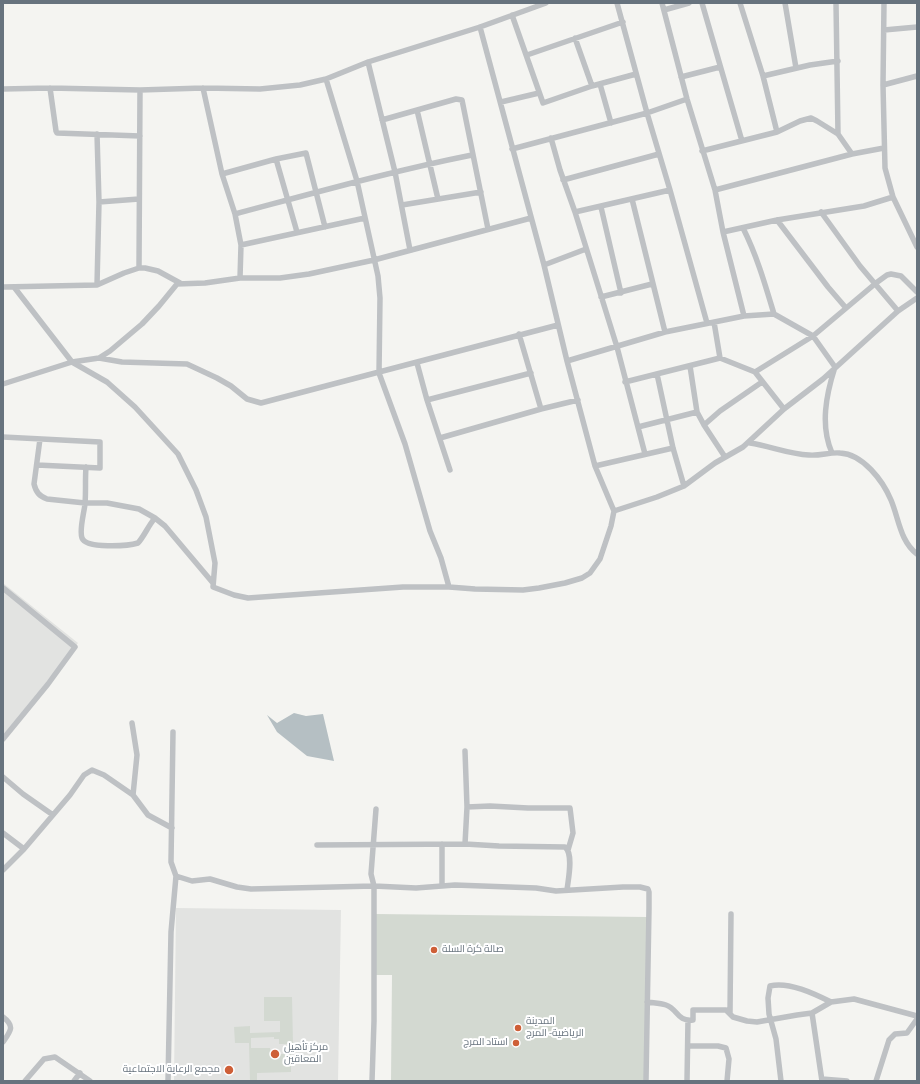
<!DOCTYPE html>
<html>
<head>
<meta charset="utf-8">
<style>
  body { margin:0 }
  #map { position:relative; width:920px; height:1084px; overflow:hidden; background:#f4f4f1; font-family:"Source Sans 3",sans-serif }
  canvas { display:block }
  .frame { position:absolute; inset:0; border:4px solid #67737e; pointer-events:none }
</style>
</head>
<body>
<div id="map">
<canvas width="920" height="1084"></canvas>
<div class="frame"></div>
</div>
<script>
const c = document.querySelector('canvas').getContext('2d');
c.lineJoin = 'round';
function paint(path, color) { c.fillStyle = color; c.fill(path, 'evenodd'); }
function trace(path, color, width, dash) { c.strokeStyle = color; c.lineWidth = width; c.lineCap = dash ? 'butt' : 'round'; c.setLineDash(dash || []); c.stroke(path); }
function label(font, color, halo, rows, align = 'center') {
  c.font = font + ' "Source Sans 3",Cairo,sans-serif'; c.lineWidth = 4; c.setLineDash([]); c.textBaseline = 'middle'; c.strokeStyle = halo; c.fillStyle = color; for (const [text, x, y, turn = 0] of rows) {
    c.save(); c.translate(x, y); c.rotate((+turn || 0) * Math.PI / 180); c.textAlign = isNaN(turn) ? turn : align; if (halo) c.strokeText(text, 0, 0); c.fillText(text, 0, 0); c.restore();
  }
}
paint(new Path2D(`
  M3,583L78,643L3,735Z
  M176,908L341,910L338,1081H174Z`), '#e2e3e1');
paint(new Path2D(`
  M375,914L647,917L644,1081H391L392,975H374Z
  M264,997H292L293,1044H279V1039H274V1037L251,1038V1048H270L271,1054H291V1072L257,1073V1081H250L249,1043H235L234,1027L250,1026V1033L280,1032V1021H264Z`), '#d3d9d1');
paint(new Path2D(`
  M294,713L306,716L323,714L334,761L307,756L277,732L267,715L277,723Z`), '#b5bfc3');
trace(new Path2D(`
  M617,3L647,113L670,190L707,323
  M662,3L687,99L715,190L723,232L744,316
  M702,3L742,141
  M740,3L763,76L777,132
  M785,3L796,68
  M836,3L838,134
  M884,3L883,85L885,168L893,197L917,247
  M664,10L689,3
  M512,15L543,103L592,86L636,74
  M884,30L917,27
  M575,38L592,86
  M527,55L623,22
  M368,62L395,172L410,250
  M763,76L810,65L838,61
  M681,77L720,67
  M326,79L357,181L378,276L380,298L379,373L405,444L430,531L441,558L449,587
  M600,84L611,123
  M883,85L917,76
  M50,88L56,131L57,133L140,136
  M203,88L222,174L235,214L241,245L240,278
  M3,89L50,88L140,90L203,88L260,89L300,85L326,79L368,62L480,27L546,3
  M501,102L539,93
  M417,110L438,199
  M382,120L456,99L462,100L488,229
  M551,138L560,170L575,212L617,347L645,454
  M512,149L647,113L687,99
  M702,151L777,132L800,121L811,118L817,121L838,134L852,154
  M276,159L297,232
  M222,174L276,159L306,153L325,227
  M563,180L659,154
  M715,190L852,154L884,148
  M632,199L665,332
  M99,202L139,199
  M402,205L481,192
  M601,207L621,293
  M575,212L670,190
  M821,212L860,266L898,311
  M235,214C314,193 392,171 472,155
  M777,220L828,287L846,308
  M743,228C757,256 765,284 774,314
  M723,232L777,220L864,206L893,197
  M241,245L365,218
  M544,265L586,249
  M139,268L140,90
  M97,285L99,202L97,134
  M3,287L97,285L124,273L139,268H145L158,271L180,283
  M14,287L72,362L107,382L135,407L178,454L196,490L206,517L215,563L213,587L234,595L248,598L403,587H449L475,589L523,590L539,588L565,583L582,578L590,573L600,559L611,526L614,511L595,466L567,361L544,265L480,27
  M601,297L652,284
  M714,322L720,358L755,372
  M519,334L541,409
  M99,358L122,362L187,364L217,378L231,386L247,399L261,403L558,325
  M567,361L665,332L744,316L774,314L813,336L835,367C826,395 820,426 832,453
  M417,363L427,400L450,470
  M690,366L697,412L704,425L725,457
  M657,374L673,448L684,486
  M625,382L720,358
  M3,384L72,362L99,358L110,351L142,324L159,306L177,284L205,283L240,278H280L309,274L374,260L531,218
  M427,400L531,373
  M784,409L755,372L813,336L876,283L887,275L891,274L901,276L917,292
  M704,425L720,411L762,382
  M638,427L697,412
  M3,437L100,442V468L37,465
  M440,438L541,409L578,400
  M40,439L34,484C36,492 39,496 47,499L85,503H107L139,509L155,518L165,526L213,583
  M750,443C770,446 789,454 809,455C820,456 830,452 840,453C863,454 883,481 891,500C899,519 900,541 917,554
  M595,466L673,448
  M86,467C85,479 86,492 85,504C84,513 79,530 82,538C86,549 128,546 138,543C145,535 148,526 155,518
  M614,511L657,497L684,486L715,463L743,447L784,409L823,379L898,311L917,298
  M3,588L75,647L48,684L3,739
  M132,723L137,755L133,795
  M465,751L467,807L465,844
  M3,777L23,794L53,815
  M467,807L490,806L528,808H570L573,833L568,850
  M376,809L371,874L374,886L416,888L455,885L536,888L556,891L623,887H640L648,889L649,892V908L646,1081
  M3,833L24,849
  M317,845L465,844L499,846L565,847C574,854 568,880 567,890
  M3,870L24,849L70,795L84,775L92,770L104,775L133,795L148,815L172,828
  M176,876L192,881L210,879L237,887L251,889L374,886V1021L372,1081
  M442,886V844
  M647,1002C653,1003 660,1003 666,1005C678,1009 677,1022 693,1020V1010H726L733,1017L747,1021L757,1022L797,1015L812,1013L831,1002L854,999L917,1016
  M730,1013L731,914
  M812,1013L822,1081
  M3,1017C15,1026 11,1031 3,1042
  M688,1046H718L726,1048L729,1059L727,1081
  M822,1079L847,1081
  M25,1081L44,1059L55,1057L90,1081
  M74,1081L80,1073
  M168,1081L171,932L176,876L171,862L173,732
  M687,1081L688,1020
  M781,1081L776,1039L769,1014L768,998L770,986C788,981 815,994 831,1002
  M876,1081L889,1040L895,1034L907,1033L917,1019`), '#bec1c4', 5.5);
for (const [x, y, r, color] of [
  [434,950,4,"#ce5f37"],
  [518,1028,4,"#ce5f37"],
  [516,1043,4,"#ce5f37"],
  [275,1054,5,"#ce5f37"],
  [229,1070,5,"#ce5f37"]
]) { const dot = new Path2D(); dot.arc(x, y, r, 0, 2 * Math.PI); c.fillStyle = color; c.fill(dot); trace(dot, '#fff', 1.5); }
label('10px', '#67737e', '#fff', [
  ["صالة كرة السلة",442,950],
  ["المدينة",526,1022],
  ["الرياضية- المرج",526,1034],
  ["استاد المرج",508,1043,"right"],
  ["مركز تأهيل",284,1048],
  ["المعاقين",284,1060],
  ["مجمع الرعاية الاجتماعية",220,1070,"right"]
], 'left');
</script>
</body>
</html>
